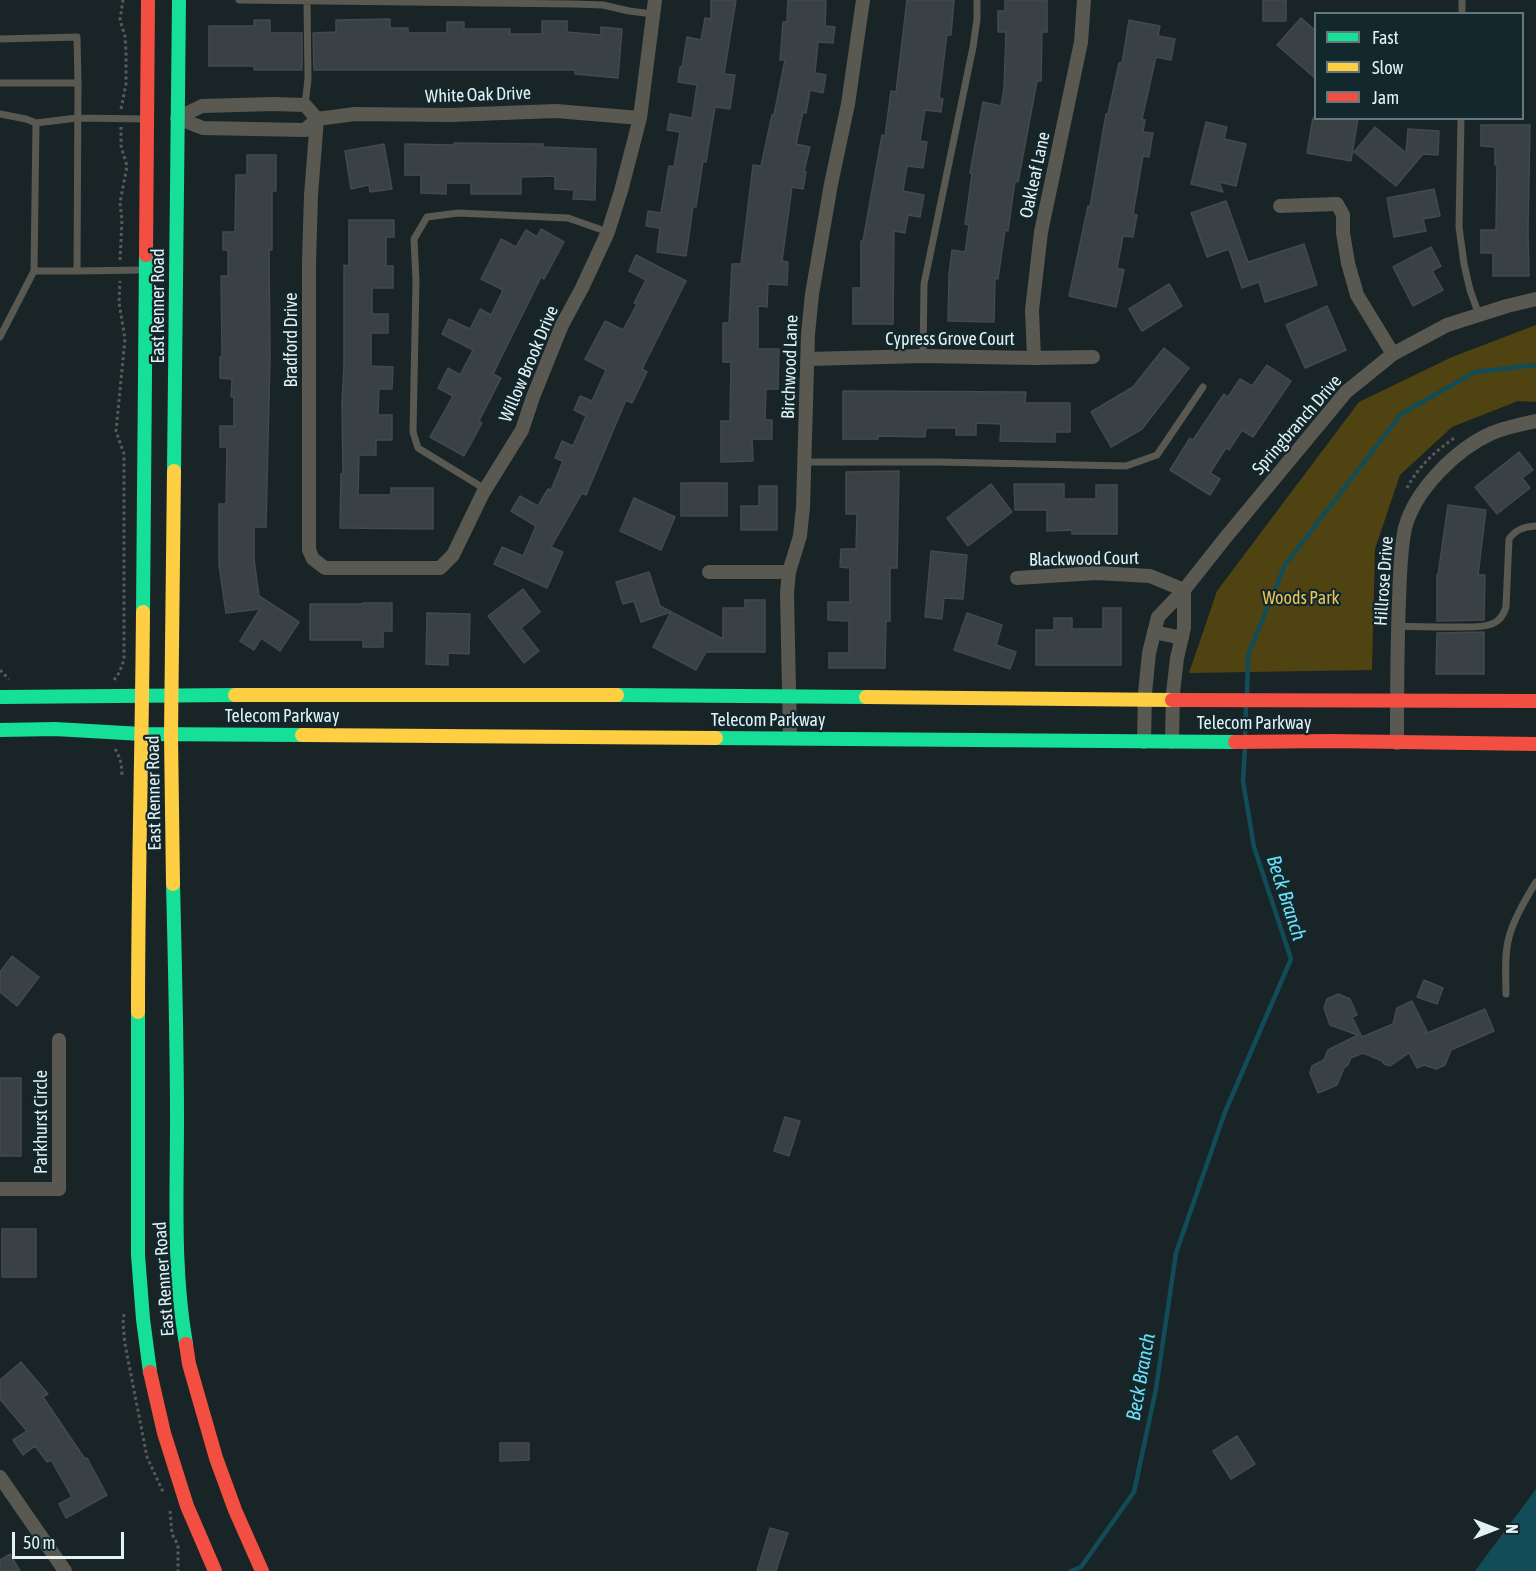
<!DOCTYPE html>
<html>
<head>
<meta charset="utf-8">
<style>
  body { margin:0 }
  #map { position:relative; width:1536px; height:1571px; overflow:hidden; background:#192427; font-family:"Asap Condensed",sans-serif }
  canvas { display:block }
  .legend { position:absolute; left:1314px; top:12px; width:210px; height:108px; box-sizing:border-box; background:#13282d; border:2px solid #67787d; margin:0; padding:8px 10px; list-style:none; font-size:18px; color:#e4f1f4 }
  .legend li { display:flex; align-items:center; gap:12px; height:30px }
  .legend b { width:30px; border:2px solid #67787d }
  .north { position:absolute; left:1464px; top:1499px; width:60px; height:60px; -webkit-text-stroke:4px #13282d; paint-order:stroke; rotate:90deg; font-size:16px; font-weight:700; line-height:24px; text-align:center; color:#e4f1f4 }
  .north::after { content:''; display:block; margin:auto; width:21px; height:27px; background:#e4f1f4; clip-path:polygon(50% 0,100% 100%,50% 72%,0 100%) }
  .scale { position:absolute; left:12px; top:1532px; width:112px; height:27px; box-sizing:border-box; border:3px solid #e4f1f4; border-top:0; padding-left:8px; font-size:18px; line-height:21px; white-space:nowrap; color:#e4f1f4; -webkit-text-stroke:4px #13282d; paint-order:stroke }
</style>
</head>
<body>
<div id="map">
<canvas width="1536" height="1571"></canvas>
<ul class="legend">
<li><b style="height:8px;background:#16e098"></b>Fast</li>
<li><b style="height:8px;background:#ffcf43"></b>Slow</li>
<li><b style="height:8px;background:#f24e42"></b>Jam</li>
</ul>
<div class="north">N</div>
<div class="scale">50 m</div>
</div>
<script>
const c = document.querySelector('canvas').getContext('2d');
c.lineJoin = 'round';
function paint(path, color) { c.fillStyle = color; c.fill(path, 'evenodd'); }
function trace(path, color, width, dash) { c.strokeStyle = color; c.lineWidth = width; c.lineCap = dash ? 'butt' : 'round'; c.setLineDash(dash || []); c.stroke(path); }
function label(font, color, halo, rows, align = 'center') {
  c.font = font + ' "Asap Condensed",sans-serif'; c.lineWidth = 4.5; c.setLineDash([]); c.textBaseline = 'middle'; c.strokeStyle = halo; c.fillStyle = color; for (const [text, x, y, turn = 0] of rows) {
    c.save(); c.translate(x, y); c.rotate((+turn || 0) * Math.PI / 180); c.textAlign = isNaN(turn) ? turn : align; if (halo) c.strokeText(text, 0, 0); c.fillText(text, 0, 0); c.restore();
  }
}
paint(new Path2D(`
  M1536,325V402L1518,401L1452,427L1400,475L1375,549L1372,670L1189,673L1217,591L1359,402L1452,357Z`), '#504312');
paint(new Path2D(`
  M1536,1489V1571H1475Z`), '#124c58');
trace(new Path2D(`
  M1247,695L1248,655L1285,565L1401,414L1475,372L1536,365
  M1245,737L1246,707
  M1071,1571L1081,1567L1134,1492L1156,1389L1176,1253L1225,1112L1291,959L1254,847L1243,781L1245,746`), '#124c58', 4.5);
const building = new Path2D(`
  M711,0H736L724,74L735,75L730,109L715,107L706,162L703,161L696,207H693L686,256L657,252L660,228L646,226L648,211L661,213L669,166L674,167L680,132L667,130L670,114L692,118L697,85L678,82L680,67H682L687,37L701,40L705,18L711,19Z
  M788,0H826L825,26L835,27L833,43L818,42L815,73L826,75L823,93L810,90L806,113L803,112L796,144L810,147L804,171L806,172L803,189L792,187L782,261L788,262L787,285L768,284L767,307L758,306V349H779L778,389H766L765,420H772V439H752L753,461L721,462V421H730L731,362H723V323H729L732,264H741L753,165L761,166L772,115H774L785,60H780L783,22H787Z
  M907,0H954L951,35H947L939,98L943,99L941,112L925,110L920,141L927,142L923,168L907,166L903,191L924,195L920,217L908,215L905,233L894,231L893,324H853V288H861V241H863L882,135L885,136L891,91L896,92Z
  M1005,0H1047V32H1042L1041,81H1037L1018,182L1015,181L1008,231L1005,230L998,279L995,278L994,322L948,321L949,275L952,250L965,252L969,225L965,224L972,174L970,173L983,102L1001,106L1004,89L1006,32H998V11H1005Z
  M1263,0H1286V21H1263Z
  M1301,18L1316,31V79L1277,45Z
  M390,19V28H408V33H447V22H464V29H510V34H542V21H567V32L601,35V27L622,29L618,78L575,74V70H314L313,33L336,32V20Z
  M254,20H270V33H302V70H254V66H209V26H254Z
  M1129,20L1160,26L1158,36L1175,39L1171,60L1156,57L1142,119L1145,120L1143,132L1153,133L1149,157L1143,156L1133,214L1137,215L1133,237L1123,236L1117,268L1124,270L1116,307L1069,296L1088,206L1090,207L1106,114H1108L1119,63H1122Z
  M1313,118H1358L1351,161L1307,153Z
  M1206,122L1227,127L1224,139L1246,144L1236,186L1219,182L1223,192L1191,184Z
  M1481,125H1530L1528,230L1529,276H1493V253H1481V230H1496L1497,165H1495V147L1481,146Z
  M1375,127L1406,153L1408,129L1439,131L1438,155L1423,154L1396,186L1354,152Z
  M454,143L543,144V147L596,149L595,200L573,199L574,190L555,189V176L521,177V194H471V183H446V194L421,193V175H405V144L454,145Z
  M384,144L392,189L370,192L369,185L351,189L345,151Z
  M247,155H276V191H272V250H269L270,358L266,527H254V559L259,596L299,622L280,651L261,638L254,650L240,641L260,609L226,613L219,565V504H226L227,447H220V426H234V397H231L232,379L220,378V357H222L221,276H228V250H223V232H235L236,175H247Z
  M1434,189L1440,216L1423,219L1426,231L1394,237L1387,198Z
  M1226,201L1248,262L1304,244L1317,285L1265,302L1259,282L1242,288L1229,249L1207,257L1191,213Z
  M349,220H394V237H386V266H393V288H372V314H388V333H371V366L393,367L392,389H379L378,415H392V440H376V455H359L358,495H391V488H433V529L340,528L341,474H343L342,403L344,365V265L349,266Z
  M541,229L564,242L544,279L541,277L493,374L501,378L479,421L482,423L464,456L430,437L453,396L438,388L448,368L460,375L473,350L442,334L449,319L470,329L480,309L491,315L503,290L481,279L501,239L516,247L526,230L537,237Z
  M1431,247L1441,266L1432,271L1443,290L1413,306L1393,267Z
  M636,255L686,281L642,369L647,372L632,403L626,400L586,495L582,493L551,547L563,552L547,588L494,564L502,547L523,556L536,526L511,511L520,496L538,506L548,489L551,490L563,461L555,458L562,441L573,446L586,416L574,410L580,396L592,401L606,370L585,359L605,321L623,330L637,304L634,303L646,280L629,271Z
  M1169,284L1182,306L1142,331L1129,309Z
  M1327,306L1346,350L1305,368L1286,325Z
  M1164,348L1189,368L1142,429L1111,447L1091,412L1133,387Z
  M1267,365L1291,381L1253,437L1242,430L1229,450L1226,448L1210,473L1220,479L1210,495L1170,470L1190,438L1193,440L1224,394L1228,397L1240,379L1252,386Z
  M843,391L1026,392L1025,403H1070V432H1055V442L1000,441L1001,424L976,423V435H956V428H926L925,437L878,436V439H843Z
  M1519,452L1533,470L1522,478L1530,488L1497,514L1475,487Z
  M899,471L897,568H890V621H886L885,668H829V653H849V621L828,620V602H850V568L840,567L841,549H856L857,514H846V472Z
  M681,483H727V516H681Z
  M991,484L1012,512L968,546L947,518Z
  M1014,484H1064V499H1096V485H1117V534H1072V530L1047,531V510H1015Z
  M759,486H777V530H741V506H759Z
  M634,498L675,517L661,550L620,531Z
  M1448,505L1486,510L1478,575H1485L1484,620L1437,621V575H1438Z
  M931,551L967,555L963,599L944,598L942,619L925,617Z
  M649,572L660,606L723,639V608H745V600H765V652H706L696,670L653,647L671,612L641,622L634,601L623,604L616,582Z
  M523,589L540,612L521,628L539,651L524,663L488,616Z
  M363,603H392V631H383V647H363V640H310V604H363Z
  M1103,608H1121V665H1036V630H1054V618H1072V629H1103Z
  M427,613L470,614L469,654L448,653V665L426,664Z
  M967,613L1002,625L996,645L1016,652L1010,669L954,650Z
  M1484,632V674H1436L1437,633Z
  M12,956L39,977L17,1006L0,992V972Z
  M1424,980L1443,988L1437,1004L1417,997Z
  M1338,994L1350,999L1357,1015L1352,1017L1362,1037L1393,1024L1397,1008L1412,1001L1427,1031L1425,1034L1485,1009L1494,1031L1451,1050L1445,1065L1436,1069L1424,1065L1417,1068L1409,1053L1390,1066L1384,1064L1382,1061L1363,1053L1351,1058L1348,1065L1344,1068L1337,1085L1318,1093L1310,1073L1312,1066L1324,1060L1328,1050L1358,1035L1330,1025L1324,1008L1327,999Z
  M0,1078H21V1156H0Z
  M785,1117L800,1121L789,1156L774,1151Z
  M2,1229H36V1277H2Z
  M21,1362L48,1394L43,1397L85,1459L87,1458L107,1495L66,1518L59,1504L72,1497L51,1460L47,1462L35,1446L23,1455L13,1440L27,1431L0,1399V1380Z
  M1237,1436L1255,1464L1231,1479L1213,1451Z
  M500,1443H529V1460L500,1461Z
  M770,1528L788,1533L776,1571H757Z
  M10,1554L20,1571H0V1560Z`);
paint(building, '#394144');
trace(building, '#414a4e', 1.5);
trace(new Path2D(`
  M121,109L126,84V51L125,36L120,20L123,0
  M120,260L122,221L120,203L127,166L121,146V127
  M1407,488C1418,467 1436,450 1456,437
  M1385,562L1387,542
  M0,670L9,679
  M114,680L119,673L124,660V454L116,431L125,339L119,302L120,281
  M115,749C121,758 122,767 122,777
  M124,1314L123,1323L125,1344L147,1457L164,1494
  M170,1511L172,1534L178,1545V1571`), '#595a57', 3, [3, 3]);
trace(new Path2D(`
  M239,0L574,4L603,5L629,11L653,14
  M1462,14V0
  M0,39L77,37L78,83
  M0,83H78L77,271L143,270
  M305,105L308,79L307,1
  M0,114L26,119L36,123L77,118L146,119
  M1461,118L1459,227L1464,264L1470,290L1479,315
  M36,123L34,271H77
  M0,337L34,271
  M923,356L924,284L973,47L977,19V0
  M805,462H938L1126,466L1157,455L1203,387
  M485,489L418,448L413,432L416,281L414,239L427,217L458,213L568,218L608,232
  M1398,626C1417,627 1436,627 1454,627C1466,627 1481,628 1492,624C1500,621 1504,614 1506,607L1509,539C1516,529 1524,527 1536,526
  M1506,994C1506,976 1504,955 1509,937C1514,918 1526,898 1536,882`), '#595951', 7);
trace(new Path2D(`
  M177,118L203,128L305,130L317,119L355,114L450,115L556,111L640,118
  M177,118L202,106L273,104L305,105L317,119
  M317,119L311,195L309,262V550L313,559L325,568H440L453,555L483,493L522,430L533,397L562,325L582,288L608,232L621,191L640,118L655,0
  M1280,206L1337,204L1343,215V233L1348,263L1357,295L1393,354
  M1034,358L1032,310L1041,232L1081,42L1084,0
  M808,359L923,356L1034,358L1093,357
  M709,572H789
  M1017,578L1096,573L1150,576L1184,590
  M1154,632L1182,638
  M790,738L787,593L789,572L800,536L803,507L808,334L812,294L831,184L848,104L863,0
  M1144,742L1145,693L1149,653L1158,617L1184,590L1226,537L1346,392L1393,354L1447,325L1507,306L1536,299
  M1172,742L1173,693L1177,658L1184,628V590
  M1397,743C1397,696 1397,648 1399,601C1400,577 1400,552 1405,528C1415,490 1456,449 1492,433C1506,427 1521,424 1536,421
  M0,1189H59V1040
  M0,1477L65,1571`), '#595951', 14);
trace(new Path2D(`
  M174,471L179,0
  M143,612L146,255
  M617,695L866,697
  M0,697L235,695
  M0,730L55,729L142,734L302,735
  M716,738L1235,742
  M173,884C175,963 177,1042 177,1121C177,1195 173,1270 186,1344
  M138,1012V1255L143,1319L150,1372`), '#16e098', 14);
trace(new Path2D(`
  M235,695H617
  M866,697L1172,700
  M302,735L716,738
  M173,884L171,734L174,471
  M138,1012C138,879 142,746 143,612`), '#ffcf43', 14);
trace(new Path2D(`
  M146,255L148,0
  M1172,700L1536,701
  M1235,742L1331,741L1536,744
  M186,1344L189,1364L216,1458L235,1510L262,1571
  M150,1372L164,1433L187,1506L215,1571`), '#f24e42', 14);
label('18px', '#e4f1f4', '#13282d', [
  ["White Oak Drive",478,95,-2],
  ["Oakleaf Lane",1035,175,-78],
  ["East Renner Road",158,306,-90],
  ["Cypress Grove Court",950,339],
  ["Bradford Drive",291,340,-90],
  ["Willow Brook Drive",529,364,-67],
  ["Birchwood Lane",790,367,-88],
  ["Springbranch Drive",1297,425,-49],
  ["Blackwood Court",1084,559,-1],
  ["Hillrose Drive",1384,581,-86],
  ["Telecom Parkway",282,716],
  ["Telecom Parkway",768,720],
  ["Telecom Parkway",1254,723],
  ["East Renner Road",154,793,-91],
  ["Parkhurst Circle",41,1122,-90],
  ["East Renner Road",164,1279,-94]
]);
label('18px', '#ebc555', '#13282d', [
  ["Woods Park",1301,598]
]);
label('italic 20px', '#6ddff8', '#13282d', [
  ["Beck Branch",1286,898,72],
  ["Beck Branch",1141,1377,-80]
]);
</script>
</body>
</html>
